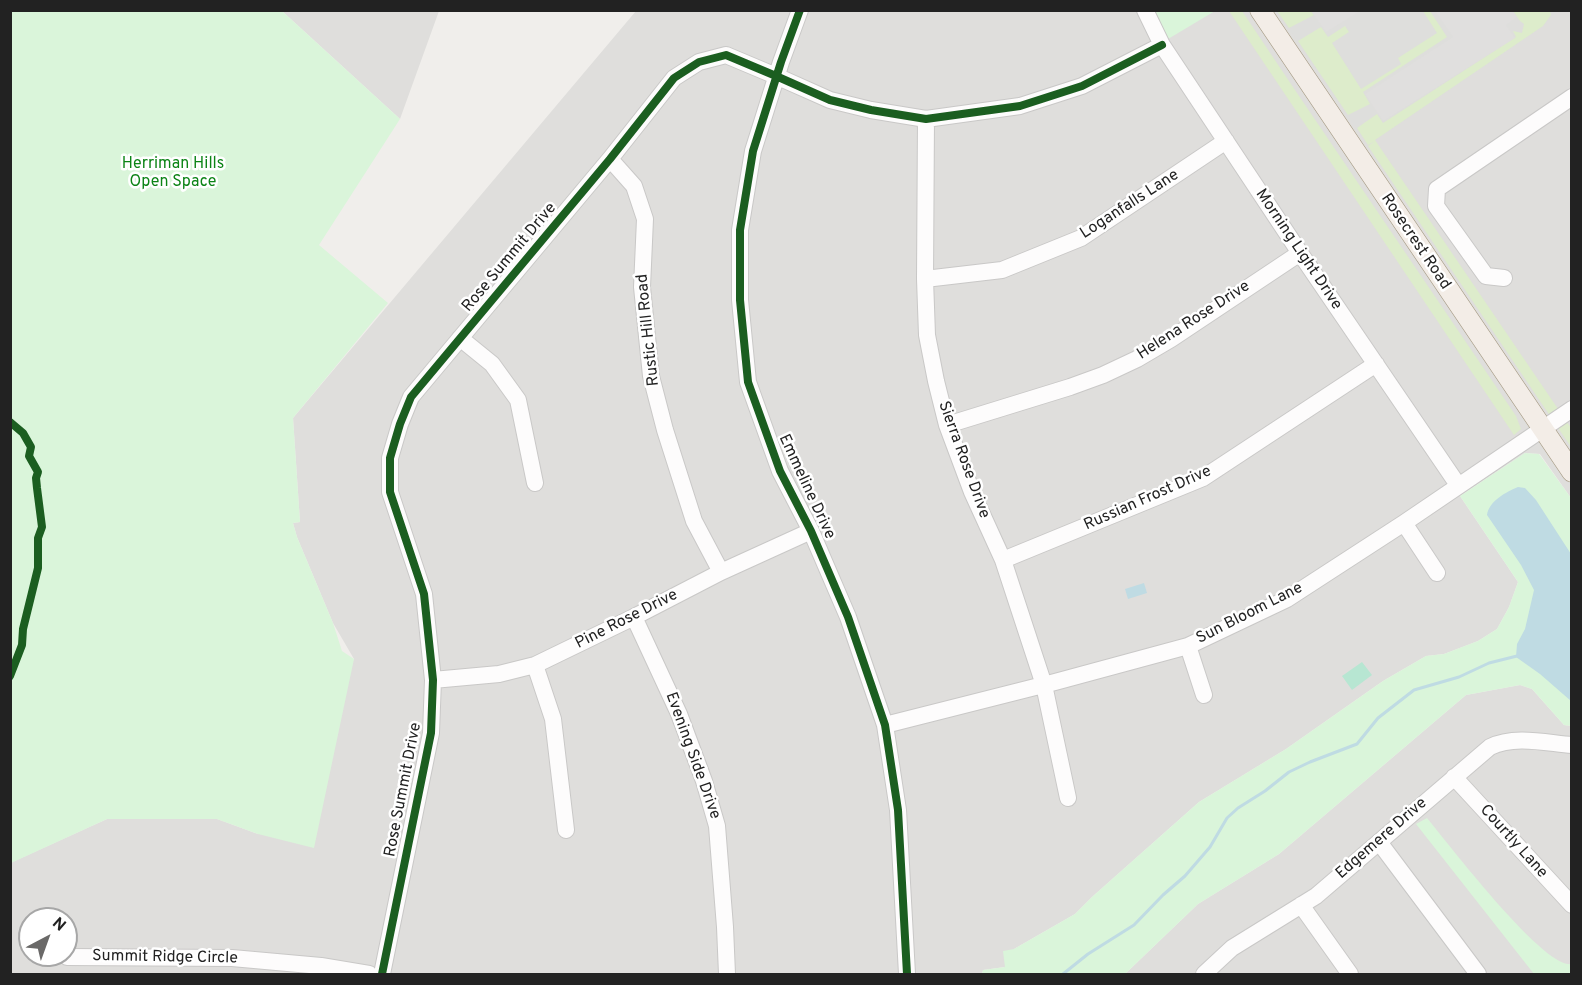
<!DOCTYPE html>
<html>
<head>
<meta charset="utf-8">
<style>
  body { margin:0 }
  #map { position:relative; width:1582px; height:985px; overflow:hidden; background:#f0eeeb; font-family:Overpass,sans-serif }
  canvas { display:block }
  .frame { position:absolute; inset:0; border:12px solid #222; pointer-events:none }
  .north { position:absolute; left:18px; top:907px; width:60px; height:60px; box-sizing:border-box; background:#fff; border:2px solid #a7a7a7; border-radius:50%; rotate:41deg; font-size:16px; font-weight:700; line-height:24px; text-align:center; color:#222 }
  .north::after { content:''; display:block; margin:auto; width:21px; height:27px; background:#6a6968; clip-path:polygon(50% 0,100% 100%,50% 72%,0 100%) }
</style>
</head>
<body>
<div id="map">
<canvas width="1582" height="985"></canvas>
<div class="frame"></div>
<div class="north">N</div>
</div>
<script>
const c = document.querySelector('canvas').getContext('2d');
c.lineJoin = 'round';
function paint(path, color) { c.fillStyle = color; c.fill(path, 'evenodd'); }
function trace(path, color, width, dash) { c.strokeStyle = color; c.lineWidth = width; c.lineCap = dash ? 'butt' : 'round'; c.setLineDash(dash || []); c.stroke(path); }
function label(font, color, halo, rows, align = 'center') {
  c.font = font + ' Overpass,sans-serif'; c.lineWidth = 5; c.setLineDash([]); c.textBaseline = 'middle'; c.strokeStyle = halo; c.fillStyle = color; for (const [text, x, y, turn = 0] of rows) {
    c.save(); c.translate(x, y); c.rotate((+turn || 0) * Math.PI / 180); c.textAlign = isNaN(turn) ? turn : align; if (halo) c.strokeText(text, 0, 0); c.fillText(text, 0, 0); c.restore();
  }
}
paint(new Path2D(`
  M282,11H439L400,119Z
  M636,11H1571V498L1540,454L1525,453L1460,496L1518,582L1509,607L1497,629L1478,641L1444,654L1426,656L1383,681L1286,749L1199,802L1092,897L1075,914L1014,949L1005,967L983,970L982,974H11L10,863L107,819H217L258,834L354,659L333,623L297,537L293,523L300,522L293,418ZM30,919H66V955H30Z
  M1520,685L1532,689L1564,725L1571,726V974H1125L1198,904L1279,854L1466,695Z`), '#dfdedc');
paint(new Path2D(`
  M1287,10H1555L1556,11L1543,26L1368,145L1280,15Z`), '#dededc');
paint(new Path2D(`
  M1229,11H1242L1297,93L1516,416L1521,429L1514,435Z
  M1277,11H1285L1283,13L1287,11H1311L1314,15L1289,28Z
  M1423,11H1430L1447,37L1363,92L1370,104L1348,115L1298,41L1321,27L1328,37L1345,26L1349,32L1332,43L1361,89L1401,64L1398,58L1437,33Z
  M1513,11H1550L1551,15L1543,26L1375,140L1571,428V447L1368,146L1375,141L1368,145L1357,128L1377,114L1383,123L1516,37L1513,31L1522,33L1524,24L1520,21Z`), '#ddeccb');
paint(new Path2D(`
  M10,11H282L400,119L319,245L388,303L293,418L300,522L293,523L297,537L333,623L342,651L354,659L314,848L258,834L217,819H107L11,863Z
  M1152,11H1215L1168,39Z
  M1525,453L1539,454L1571,498V726L1564,725L1532,689L1520,685L1466,695L1279,854L1198,904L1125,974H982L983,970L1005,967L1003,951L1014,949L1075,914L1092,897L1199,802L1286,749L1383,681L1426,656L1444,654L1478,641L1497,629L1509,607L1518,582L1460,496Z
  M1427,818C1447,842 1544,969 1571,964L1570,974H1534L1416,824Z`), '#daf5da');
paint(new Path2D(`
  M1362,662L1372,675L1352,690L1342,676Z`), '#b7e6d2');
paint(new Path2D(`
  M1311,11H1360L1326,32Z
  M1435,11H1513L1517,17L1506,25L1515,38L1383,121L1365,94L1453,37Z`), '#e0dfde');
paint(new Path2D(`
  M1518,487L1525,488L1536,500L1571,554V701L1540,674L1516,657L1517,644L1525,629L1534,590L1521,565L1487,515C1489,501 1506,492 1518,487Z
  M1144,583L1147,593L1128,599L1125,589Z`), '#bfdbe3');
trace(new Path2D(`
  M1063,974L1088,954L1134,925L1163,895L1185,876L1210,847L1227,818L1238,808L1265,791L1289,772L1310,762L1357,744L1378,718L1414,690L1459,677L1489,663L1517,656`), '#bfdbe3', 3);
const minor = new Path2D(`
  M800,10L781,62L753,151L740,230V300L748,382L780,471L811,531L848,617L885,725L898,810L907,974
  M1145,10L1162,45L1300,253L1458,485
  M926,119L925,279L927,335L936,381L947,425L972,492L1003,560L1044,685L1068,798
  M610,159L634,186L645,219L642,287L651,376L665,430L694,521L721,572
  M1504,278L1486,276L1436,206L1437,189L1572,97
  M925,279L1002,270L1081,238L1226,141
  M460,338L492,364L518,400L535,483
  M947,425L1070,387L1103,375L1137,359L1171,339L1300,253
  M1404,523L1437,573
  M1003,560L1203,478L1376,364
  M634,617L679,714L704,781L717,826L725,927L727,974
  M1188,646L1204,695
  M535,665L553,719L566,830
  M433,680L499,674L535,665L634,617L721,572L811,531
  M885,725L1055,682L1188,646L1287,599L1404,523L1572,409
  M1454,777L1572,905
  M1379,842L1478,974
  M1301,905L1350,974
  M67,957L232,958L321,966L369,974
  M382,974L431,733L433,680L424,594L390,492V458L400,424L411,397L610,159L674,78L699,62L726,55L776,76L830,100L871,110L926,119L1020,106L1082,86L1162,45
  M1204,974L1232,948L1316,896L1490,747C1515,735 1546,743 1572,745`);
const major = new Path2D(`
  M1260,10L1572,472`);
trace(minor, '#c9c8c7', 18);
trace(major, '#a79c86', 21);
trace(minor, '#fdfcfc', 16);
trace(major, '#f3ede7', 20);
trace(new Path2D(`
  M800,10L781,62L753,151L740,230V300L748,382L780,471L811,531L848,617L885,725L898,810L907,974
  M10,422L23,433L31,447L29,456L38,472L36,478L37,488L42,527L38,538V568L23,629L22,645L10,676
  M382,974L431,733L433,680L424,594L390,492V458L400,424L411,397L610,159L674,78L699,62L726,55L776,76L830,100L871,110L926,119L1020,106L1082,86L1162,45`), '#1b5e20', 8);
label('16px', '#0c8416', '#fff', [
  ["Herriman Hills",173,165],
  ["Open Space",173,183]
]);
label('16px', '#222', '#fff', [
  ["Loganfalls Lane",1130,205,-33],
  ["Rosecrest Road",1415,242,56],
  ["Morning Light Drive",1298,250,56],
  ["Rose Summit Drive",510,258,-50],
  ["Helena Rose Drive",1194,321,-33],
  ["Rustic Hill Road",649,330,-96],
  ["Sierra Rose Drive",963,460,70],
  ["Emmeline Drive",806,487,65],
  ["Russian Frost Drive",1148,499,-24],
  ["Sun Bloom Lane",1250,614,-27],
  ["Pine Rose Drive",627,620,-27],
  ["Evening Side Drive",692,756,70],
  ["Rose Summit Drive",404,790,-79],
  ["Edgemere Drive",1382,839,-41],
  ["Courtly Lane",1513,842,48],
  ["Summit Ridge Circle",165,958,1]
]);
</script>
</body>
</html>
